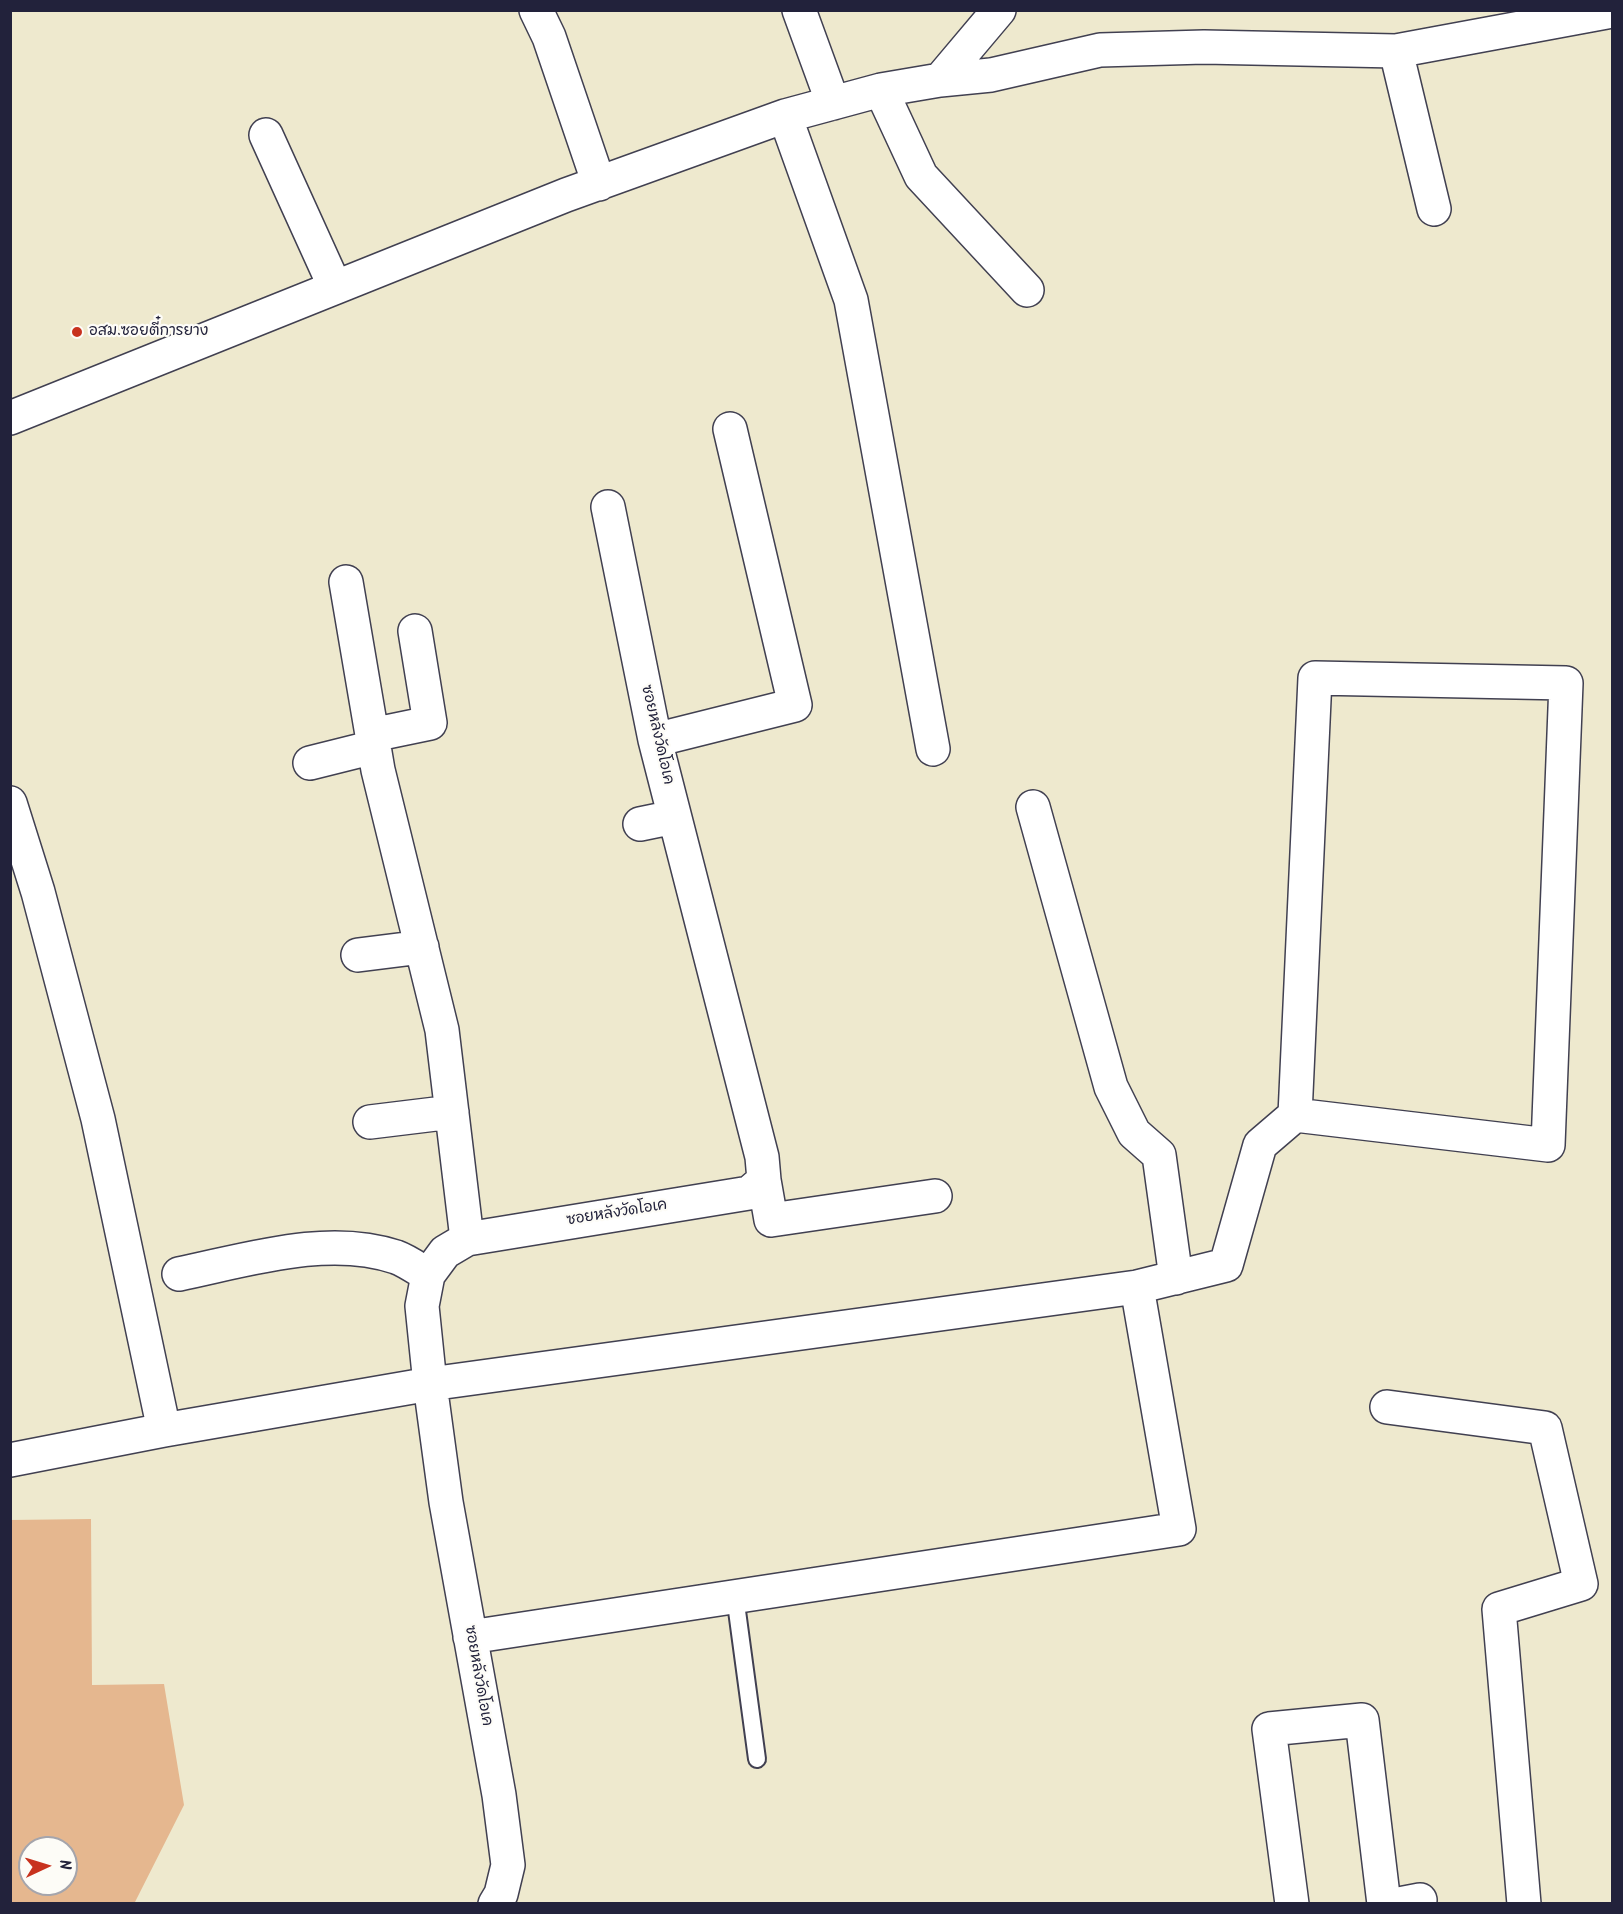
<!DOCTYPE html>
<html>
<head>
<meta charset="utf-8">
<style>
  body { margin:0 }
  #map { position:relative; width:1623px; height:1914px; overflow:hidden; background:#eee9ce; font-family:Kalam,sans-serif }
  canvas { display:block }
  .frame { position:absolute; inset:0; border:12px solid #22223b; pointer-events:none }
  .north { position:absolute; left:18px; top:1836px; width:60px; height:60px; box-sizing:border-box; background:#fdfcf7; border:2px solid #a5a5ac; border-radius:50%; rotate:86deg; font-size:16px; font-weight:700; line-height:24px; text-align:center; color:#22223b }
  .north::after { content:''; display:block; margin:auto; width:21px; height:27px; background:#c8321e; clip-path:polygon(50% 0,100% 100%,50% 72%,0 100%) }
</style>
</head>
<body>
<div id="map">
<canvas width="1623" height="1914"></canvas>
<div class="frame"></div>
<div class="north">N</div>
</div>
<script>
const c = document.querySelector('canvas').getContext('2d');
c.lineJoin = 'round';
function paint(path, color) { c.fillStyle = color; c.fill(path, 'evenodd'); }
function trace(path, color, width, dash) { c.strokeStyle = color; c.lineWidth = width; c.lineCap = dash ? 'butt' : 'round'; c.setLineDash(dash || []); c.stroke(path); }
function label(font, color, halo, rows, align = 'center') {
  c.font = font + ' Kalam,"Playpen Sans Thai",sans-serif'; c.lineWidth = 4.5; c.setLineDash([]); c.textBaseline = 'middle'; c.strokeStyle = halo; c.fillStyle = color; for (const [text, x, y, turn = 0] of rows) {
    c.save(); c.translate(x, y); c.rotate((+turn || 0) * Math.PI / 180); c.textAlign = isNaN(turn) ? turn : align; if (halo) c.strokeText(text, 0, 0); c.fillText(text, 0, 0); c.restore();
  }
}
paint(new Path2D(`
  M91,1519L92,1685L164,1684L184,1805L134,1904H10V1520ZM30,1848H66V1884H30Z`), '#e5b78f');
const service = new Path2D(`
  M735,1596L757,1759`);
const minor = new Path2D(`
  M536,10L549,37L599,184
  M799,10L833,103
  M1396,51L1434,209
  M940,80L991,75L1100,50L1204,47L1396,51L1612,11
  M881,90L921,176L1027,290
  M785,116L851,300L933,749
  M266,135L335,287
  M10,418L566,195L785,116L881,90L940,80L999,10
  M346,582L378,770L442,1030L467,1239
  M372,735L430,723L415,631
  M655,740L795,705L730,429
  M310,763L374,747
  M10,803L38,892L98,1119L164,1430
  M1033,807L1111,1087L1134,1133L1159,1155L1176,1278
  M640,824L674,817
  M358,955L422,947
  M370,1122L452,1112
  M764,1180L771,1220L935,1196
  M179,1274C247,1260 328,1234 396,1257C407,1261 418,1269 428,1275
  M1387,1407L1545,1428L1581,1584L1499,1609L1524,1904
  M10,1460L164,1430L430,1384L1137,1287L1226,1265L1260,1145L1295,1115L1315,678L1566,683L1548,1145L1295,1115
  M470,1637L1179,1529L1137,1287
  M495,1904L501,1894L508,1865L499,1795L446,1502L430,1384L422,1306L428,1275L445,1252L467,1239L749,1193L764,1180L762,1157L655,740L608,507
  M1292,1904L1269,1729L1362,1720L1384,1904
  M1399,1904L1420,1900`);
trace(service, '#414051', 20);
trace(minor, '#414051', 36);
trace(service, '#fff', 16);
trace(minor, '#fff', 33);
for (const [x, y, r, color] of [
  [77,332,6,"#c8321e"]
]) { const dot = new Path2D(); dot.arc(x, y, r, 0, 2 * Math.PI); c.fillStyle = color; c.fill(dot); trace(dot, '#fdfcf7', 2); }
label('15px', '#22223b', '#fdfcf7', [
  ["อสม.ซอยตี๋การยาง",89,332]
], 'left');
label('15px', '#22223b', '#fdfcf7', [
  ["ซอยหลังวัดโอเค",656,735,77],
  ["ซอยหลังวัดโอเค",617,1214,-9],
  ["ซอยหลังวัดโอเค",477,1676,80]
]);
</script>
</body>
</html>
